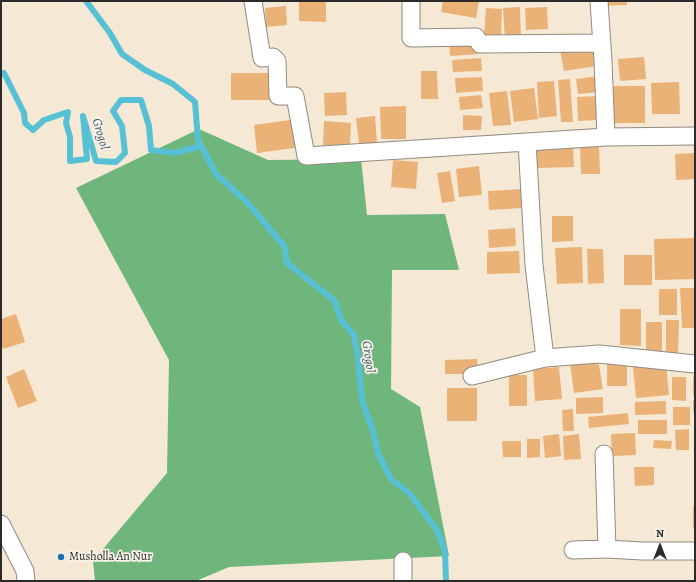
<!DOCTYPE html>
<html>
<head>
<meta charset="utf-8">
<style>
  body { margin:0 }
  #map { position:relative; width:696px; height:582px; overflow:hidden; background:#f5e9d5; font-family:Alegreya,serif }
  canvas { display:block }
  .frame { position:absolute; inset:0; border:2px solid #2b2b2b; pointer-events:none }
  .north { position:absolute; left:640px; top:526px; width:40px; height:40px; -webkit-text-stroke:3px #f7f3e8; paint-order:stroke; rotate:0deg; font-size:11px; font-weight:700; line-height:16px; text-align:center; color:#2b2b2b }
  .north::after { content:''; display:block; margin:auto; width:14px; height:18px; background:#2b2b2b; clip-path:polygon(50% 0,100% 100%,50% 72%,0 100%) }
</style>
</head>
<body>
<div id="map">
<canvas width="696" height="582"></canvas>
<div class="frame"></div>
<div class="north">N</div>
</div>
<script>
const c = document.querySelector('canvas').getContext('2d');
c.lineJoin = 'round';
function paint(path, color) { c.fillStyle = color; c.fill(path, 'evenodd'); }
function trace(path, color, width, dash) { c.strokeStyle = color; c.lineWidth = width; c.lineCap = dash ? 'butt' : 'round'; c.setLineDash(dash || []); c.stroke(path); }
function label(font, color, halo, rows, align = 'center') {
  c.font = font + ' Alegreya,serif'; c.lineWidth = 3.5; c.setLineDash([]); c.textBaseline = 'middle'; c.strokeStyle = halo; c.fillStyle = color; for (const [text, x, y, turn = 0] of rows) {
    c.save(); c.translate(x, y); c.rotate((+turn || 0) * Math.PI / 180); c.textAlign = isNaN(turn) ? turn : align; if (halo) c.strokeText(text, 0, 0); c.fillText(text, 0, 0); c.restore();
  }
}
paint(new Path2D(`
  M199,129L268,160L361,159L367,215L445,214L459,270H392L391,389L420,407L449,556L229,567L196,581H95L93,561L167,473L169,360L76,188Z`), '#6eb67c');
trace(new Path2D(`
  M86,1L110,33L122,54L145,70L173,84L195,102L198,140L216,174L247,202L284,246L287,263L335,301L341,320L354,335L358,356L362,400L373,431L378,453L391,479L409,493L437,530L445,551L446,581
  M1,73H4L24,113L25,123L33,130L44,120L68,112L66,123L70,137V161L87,159L83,116L96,161L116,162L125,153L122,126L113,111L121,100H141L149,126L151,150L175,153L201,146`), '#57c0d4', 6);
paint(new Path2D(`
  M299,1H326V22L299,21Z
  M443,1H479L476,18L441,12Z
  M602,1H627V5L602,6Z
  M286,6L287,25L266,27L265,8Z
  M520,7L521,39L505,40L503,8Z
  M547,7L548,29L526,30L525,8Z
  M486,8L502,9L501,37H484Z
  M476,38L478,54L450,56L449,40Z
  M595,45L598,66L564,71L560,50Z
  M644,57L646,79L620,81L618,59Z
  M481,58L482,71L453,72L452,60Z
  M421,71H437L438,99H421Z
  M231,73H271V100H231Z
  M599,76L601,92L578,94L576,79Z
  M482,77L483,91L456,93L455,78Z
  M570,79L573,122H561L558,80Z
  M554,81L557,116L539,118L537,82Z
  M679,82L680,114H652L651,83Z
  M608,86H645V123H608Z
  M534,88L538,119L514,122L510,91Z
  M507,91L511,125L493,126L489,93Z
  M346,92L347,115L325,116L324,93Z
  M481,95L483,108L460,110L459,97Z
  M597,96L598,120L578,121L577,97Z
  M406,106V139H381L380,107Z
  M463,115L482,116L481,130H463Z
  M375,116L377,143L359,144L356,118Z
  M297,119L301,147L257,153L254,125Z
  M324,121L351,123L350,147L323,145Z
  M580,146H599L600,174H581Z
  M573,147L574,167L535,168L534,148Z
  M695,153V179L676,180L675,154Z
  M393,160L418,162L416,189L391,187Z
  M479,166L482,195L459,197L456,169Z
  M450,171L455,201L442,203L437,173Z
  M522,189L523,208L489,210L488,191Z
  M552,216H573V241L552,242Z
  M515,228L516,246L489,248L488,230Z
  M695,238V279L655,280L654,239Z
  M582,247L583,283L557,284L555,248Z
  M587,249H603L604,283L588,284Z
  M519,251L520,273L487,274V252Z
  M624,255H652V285H624Z
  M680,288H695V328H682Z
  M659,289H677V315H659Z
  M620,309H641V346L620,345Z
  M16,314L25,342L3,349L1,344V319Z
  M666,320H679L678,355L666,354Z
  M646,322H662V352H646Z
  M477,359L478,374H445V360Z
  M598,359L603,389L574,393L570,363Z
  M607,363H627V386H607Z
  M666,363L669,395L636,398L633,366Z
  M559,367L562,399L535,401L533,369Z
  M24,369L37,401L18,408L6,377Z
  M509,375H527V406H509Z
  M672,377H686V401L672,400Z
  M693,377H695V395H693Z
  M447,388H477V421H447Z
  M603,397V413L576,414V398Z
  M693,400H695V413L693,412Z
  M666,401V414L635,415V402Z
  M673,407H690V425H673Z
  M573,409L574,431H563L562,410Z
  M628,413L629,424L589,428L588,417Z
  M638,420H667V434H638Z
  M689,429V450H676L675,430Z
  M635,433L636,455L612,456L611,434Z
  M559,434L561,456L545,458L543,436Z
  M579,434L581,459L564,460L563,436Z
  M527,439H540V457L527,458Z
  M654,440L672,441L671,449L653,448Z
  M502,441H521V457H503Z
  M634,467H654V485L635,486Z
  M693,506H695V528H693Z`), '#eab277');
const minor = new Path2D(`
  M253,1L262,58L273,57L277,61L278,96H295L306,156L606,137L695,136
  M411,1V38L476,37L480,44L602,43
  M599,1L603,61L606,137
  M527,142L534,265L545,358
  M472,376L545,358L599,354L695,364
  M604,454L607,549
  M1,524L25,571L26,581
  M573,550L607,549L642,551H695
  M403,561V581`);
trace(minor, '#908a80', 19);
trace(minor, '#fff', 17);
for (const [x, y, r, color] of [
  [61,557,4,"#1f6fb2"]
]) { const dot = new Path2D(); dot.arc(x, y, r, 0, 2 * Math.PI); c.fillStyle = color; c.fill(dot); trace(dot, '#f7f3e8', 1.5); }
label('12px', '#2b2b2b', '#f7f3e8', [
  ["Musholla An Nur",69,557]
], 'left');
label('italic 13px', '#38585e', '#f7f3e8', [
  ["Grogol",100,134,74],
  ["Grogol",368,357,82]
]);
</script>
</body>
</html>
